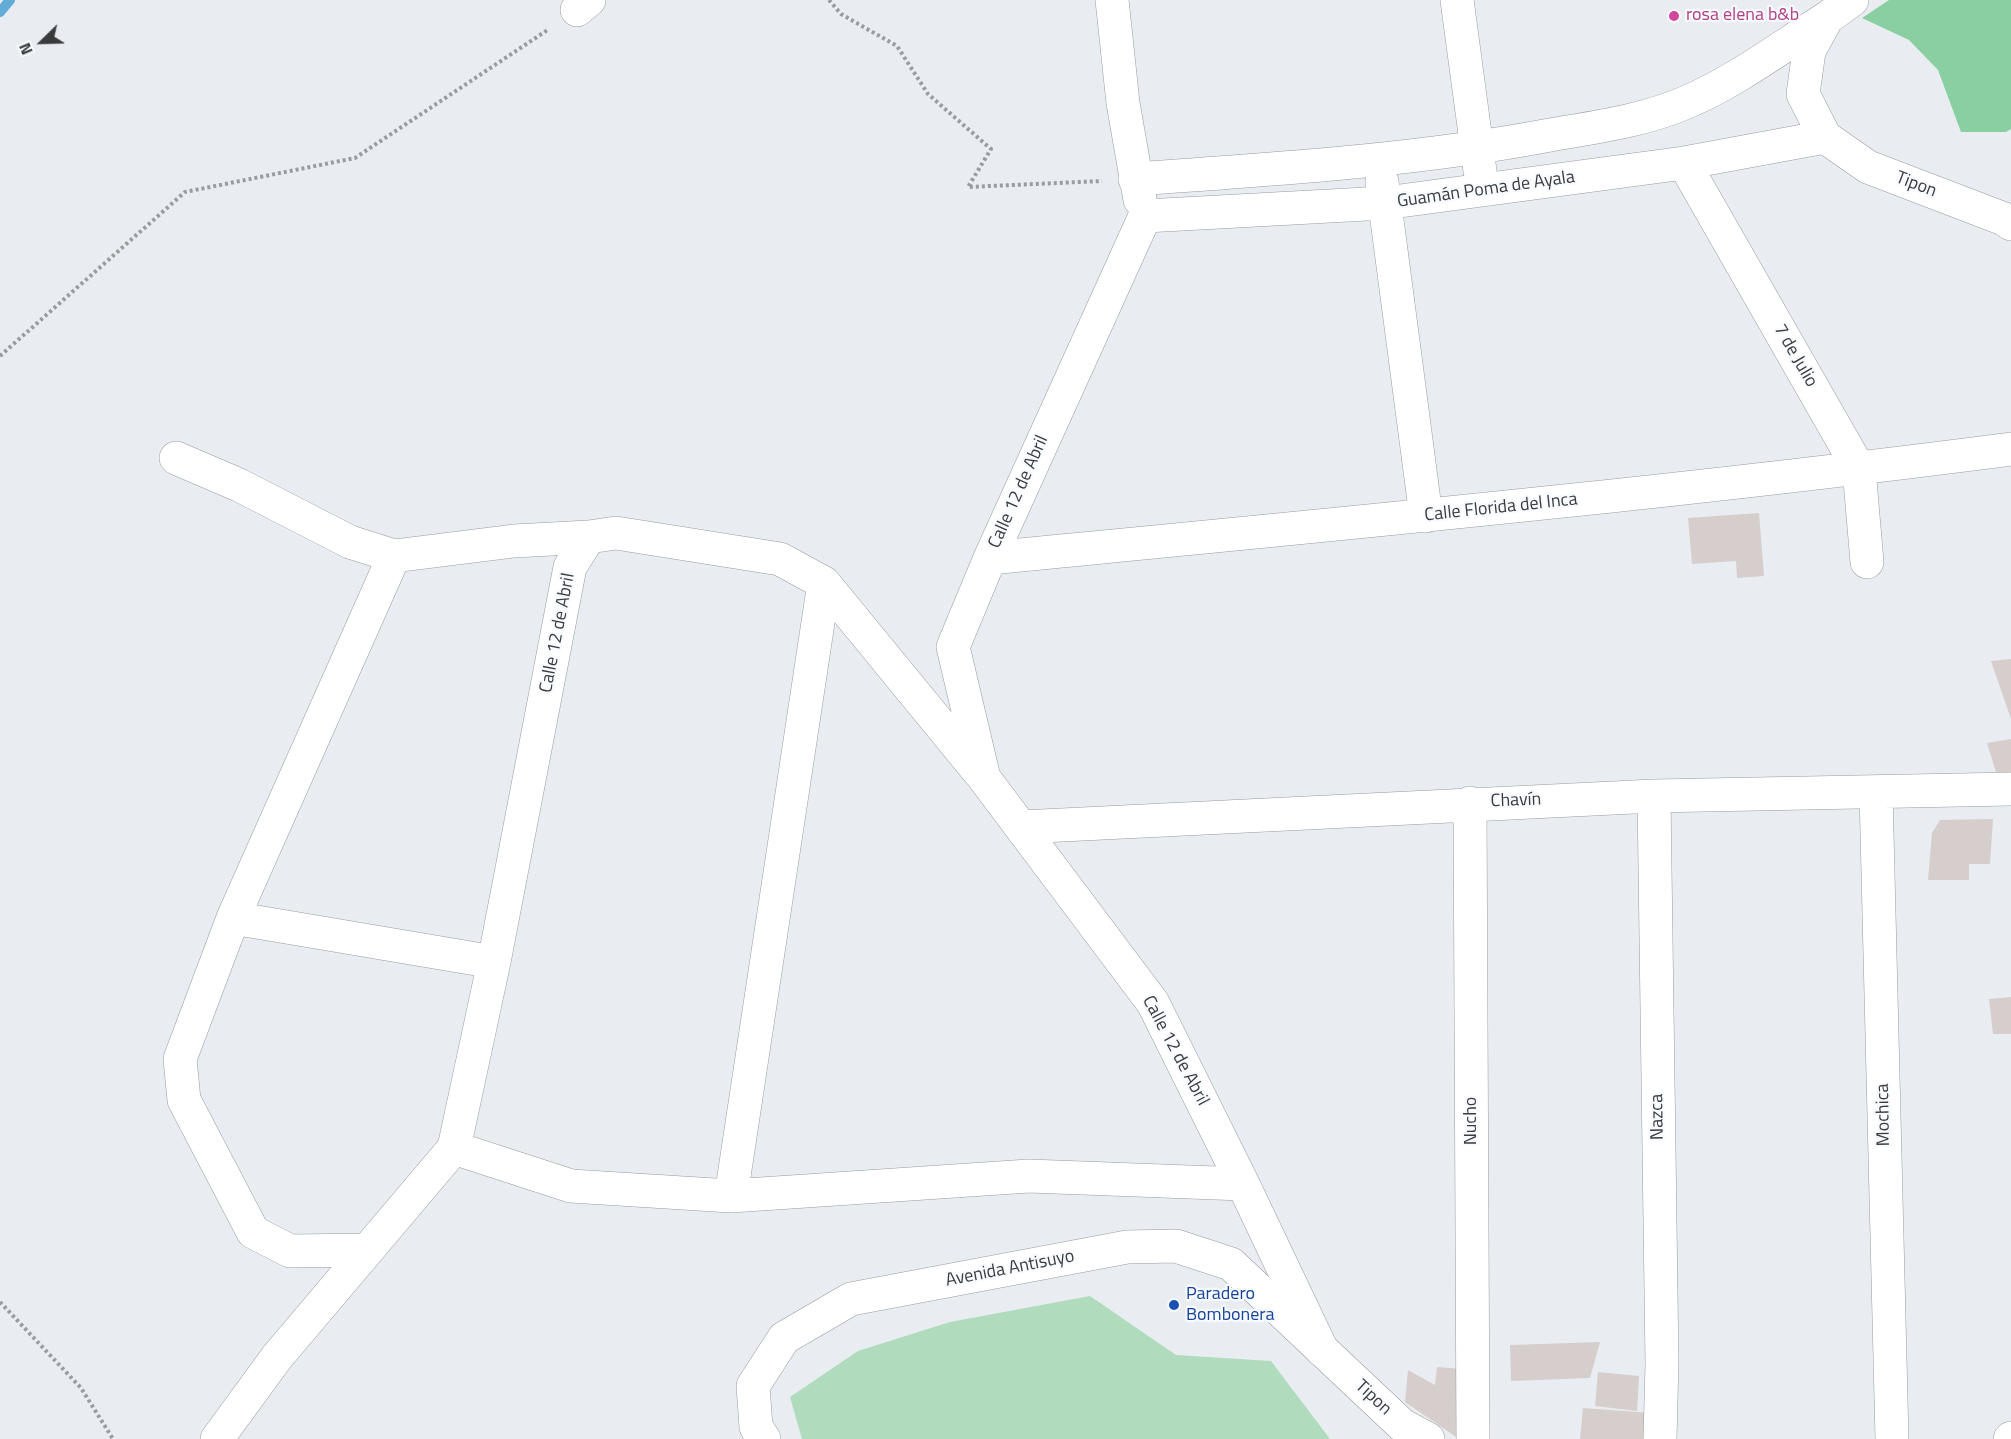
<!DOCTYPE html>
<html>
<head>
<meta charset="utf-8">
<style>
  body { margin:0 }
  #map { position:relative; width:2011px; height:1439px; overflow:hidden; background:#e9edf2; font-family:"Titillium Web",sans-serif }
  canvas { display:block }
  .north { position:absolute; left:12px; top:12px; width:60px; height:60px; -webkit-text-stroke:4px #f7fafe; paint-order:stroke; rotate:247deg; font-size:16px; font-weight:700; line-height:24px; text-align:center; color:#3a3b3d }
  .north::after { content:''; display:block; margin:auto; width:21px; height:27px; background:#3a3b3d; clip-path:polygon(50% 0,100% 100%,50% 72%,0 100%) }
</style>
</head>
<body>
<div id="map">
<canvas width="2011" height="1439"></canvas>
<div class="north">N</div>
</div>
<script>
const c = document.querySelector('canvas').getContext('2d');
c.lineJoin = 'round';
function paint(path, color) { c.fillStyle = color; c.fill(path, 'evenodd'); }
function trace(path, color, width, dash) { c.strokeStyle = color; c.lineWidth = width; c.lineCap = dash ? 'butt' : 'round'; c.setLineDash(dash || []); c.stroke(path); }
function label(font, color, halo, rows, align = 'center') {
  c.font = font + ' "Titillium Web",sans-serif'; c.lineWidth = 4.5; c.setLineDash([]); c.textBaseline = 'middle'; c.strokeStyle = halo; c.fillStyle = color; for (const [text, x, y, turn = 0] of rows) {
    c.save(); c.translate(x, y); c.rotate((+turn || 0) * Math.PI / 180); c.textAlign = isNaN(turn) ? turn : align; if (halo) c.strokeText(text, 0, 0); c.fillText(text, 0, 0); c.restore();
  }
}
paint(new Path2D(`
  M1090,1296L1176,1355L1271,1361L1330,1439H802L790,1397L858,1351L950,1322Z`), '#b0dbbd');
paint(new Path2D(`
  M1889,0H2011V129L2006,132H1961L1938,70L1909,40L1862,18Z`), '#89cfa1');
trace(new Path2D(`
  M0,12L10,0`), '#61acd6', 10);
paint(new Path2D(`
  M1759,513L1764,576L1737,578L1736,561L1692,564L1688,518Z
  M2011,659V719L1991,661Z
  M2011,739V772H1996L1987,743Z
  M1993,819L1990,864H1969V880H1928L1932,833L1940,820Z
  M2011,997V1034H1993L1989,999Z
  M1600,1342L1590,1378L1511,1381L1510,1345Z
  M1437,1367L1462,1369L1456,1437L1405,1402L1408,1370L1435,1385Z
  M1598,1372L1639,1376L1637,1411L1595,1406Z
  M1583,1408L1651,1413L1649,1439H1580Z`), '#d5cecc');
const minor = new Path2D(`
  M1112,0L1123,103L1140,200
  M1457,0L1480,171
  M577,10L589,0
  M1684,163L1859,469L1867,562
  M1135,179C1274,169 1413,161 1550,135C1596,127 1643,121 1687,102C1736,81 1781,47 1827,18
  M1382,182L1426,516
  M1145,216L990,558L953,647L984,778L1153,1003L1243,1184L1322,1350
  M1145,216L1385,203L1684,163L1825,137
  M176,458L239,485L350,542L394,556L514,541L589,537
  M990,558C1330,525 1671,493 2011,449
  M1876,792L1892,1439
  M1654,796L1662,1363L1660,1439
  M1470,803L1473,1439
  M1021,827L1654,796L2011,789
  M233,918L494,962
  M454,1148L494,962L570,567L589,537L616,533L780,559L824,583L979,772
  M731,1196L824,583
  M368,1250L290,1251L253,1232L184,1100L180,1059L233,918L394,556
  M217,1439L277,1357L454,1148L571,1186L731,1196L1029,1176L1243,1184`);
const tertiary = new Path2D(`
  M1852,0L1827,18L1809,51L1803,94L1825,137L1868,167L2004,219L2011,224
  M764,1439L756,1427L753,1386L784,1338L851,1299L1127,1247L1176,1246L1231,1264L1402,1425L1428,1439
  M2010,1439L2011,1438`);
trace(minor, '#979ba0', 34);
trace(tertiary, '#979ba0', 34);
trace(new Path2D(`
  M829,0L841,14L897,46L928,94L991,149L968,187L1102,181
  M0,356L185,192L355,158L549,29
  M0,1302L81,1388L113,1439`), '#999b9f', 4, [3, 3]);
trace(minor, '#fff', 33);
trace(tertiary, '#fff', 33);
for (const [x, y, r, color] of [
  [1674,16,6,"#d1479c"],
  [1174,1305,6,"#1a4fb4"]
]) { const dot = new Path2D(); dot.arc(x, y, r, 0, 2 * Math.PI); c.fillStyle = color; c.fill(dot); trace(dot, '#f7fafe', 2); }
label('18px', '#b23c85', '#f7fafe', [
  ["rosa elena b&b",1686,16]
], 'left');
label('18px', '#3a3b3d', '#f7fafe', [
  ["Tipon",1916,185,21],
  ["Guamán Poma de Ayala",1486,190,-8],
  ["7 de Julio",1795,356,60],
  ["Calle 12 de Abril",1019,492,-66],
  ["Calle Florida del Inca",1501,508,-6],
  ["Calle 12 de Abril",558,633,-79],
  ["Chavín",1516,801,-2],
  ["Calle 12 de Abril",1175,1051,62],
  ["Mochica",1884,1115,-91],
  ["Nazca",1658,1117,-91],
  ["Nucho",1472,1121,-90],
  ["Avenida Antisuyo",1010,1269,-11],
  ["Tipon",1373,1398,43]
]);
label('18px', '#164399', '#f7fafe', [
  ["Paradero",1186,1295],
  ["Bombonera",1186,1316]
], 'left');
</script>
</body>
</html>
